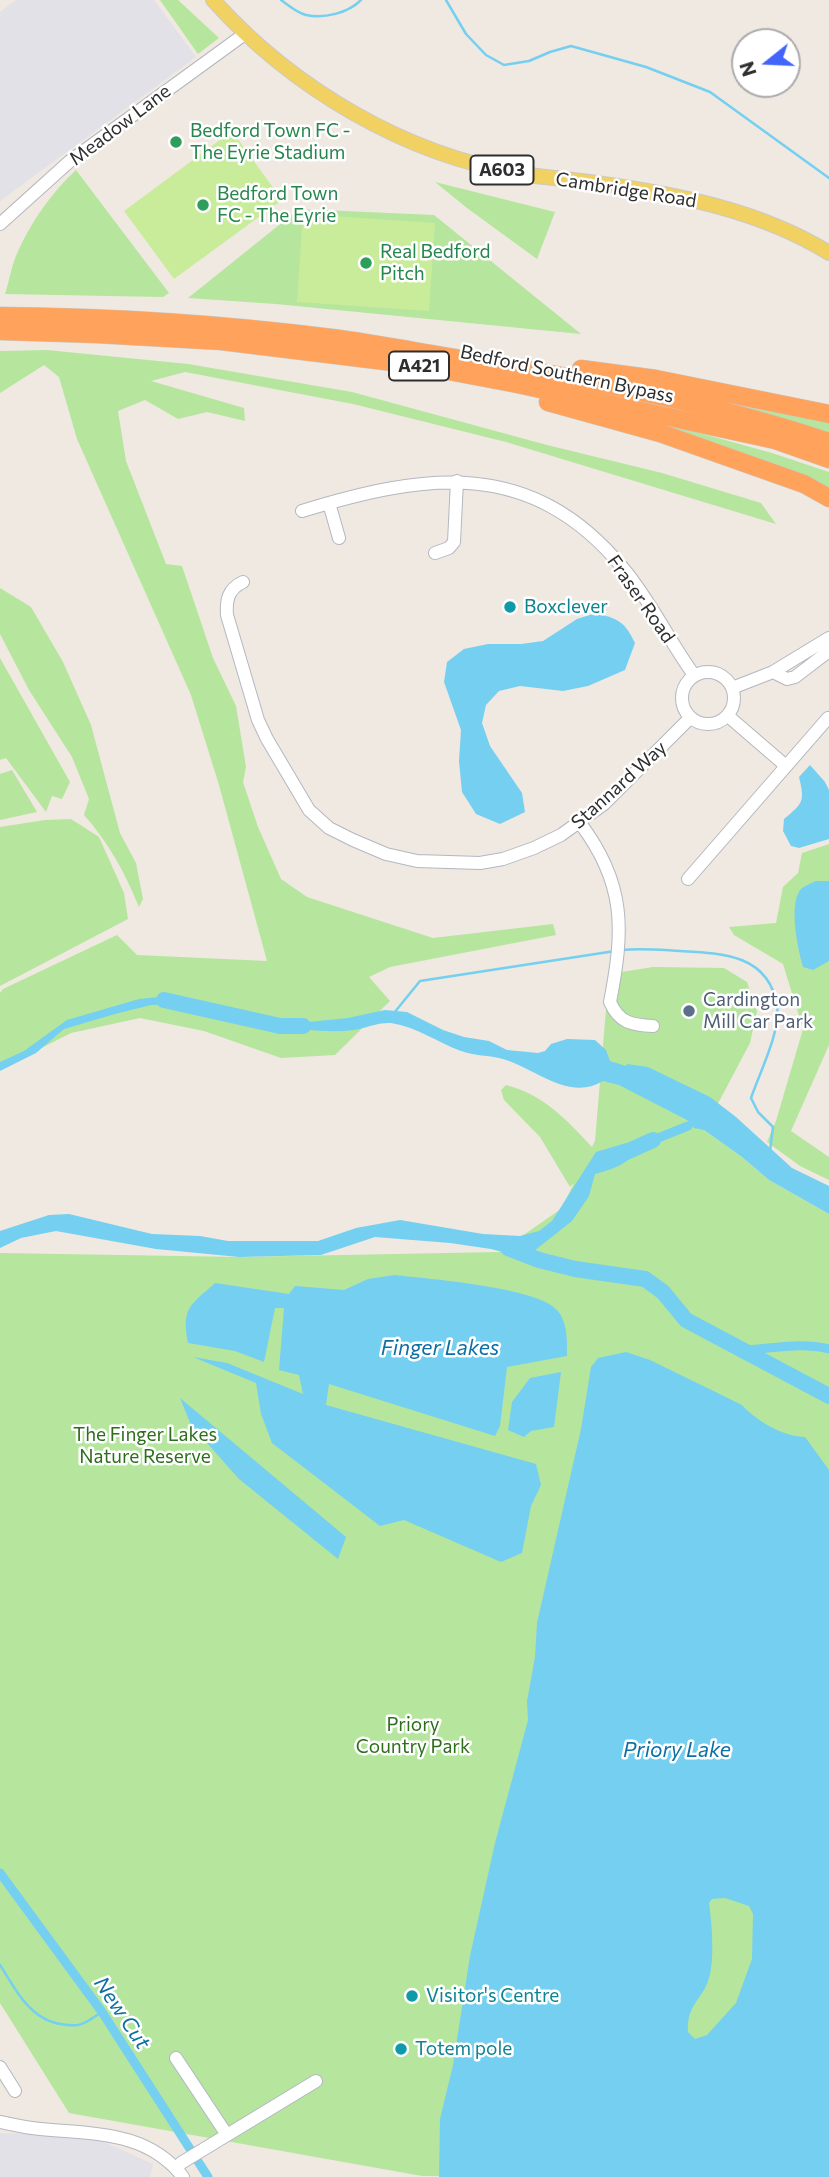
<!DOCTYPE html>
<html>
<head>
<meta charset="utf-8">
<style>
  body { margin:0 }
  #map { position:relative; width:829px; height:2177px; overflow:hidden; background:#efe9e1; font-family:Commissioner,sans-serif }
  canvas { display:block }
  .north { position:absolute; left:731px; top:28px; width:70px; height:70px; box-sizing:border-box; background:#fff; border:2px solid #ababab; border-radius:50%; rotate:252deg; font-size:19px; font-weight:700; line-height:28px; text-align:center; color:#2e2e2e }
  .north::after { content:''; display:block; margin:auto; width:24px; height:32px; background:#4264fb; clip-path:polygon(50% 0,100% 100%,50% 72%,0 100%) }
</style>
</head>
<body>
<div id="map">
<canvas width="829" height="2177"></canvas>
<div class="north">N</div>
</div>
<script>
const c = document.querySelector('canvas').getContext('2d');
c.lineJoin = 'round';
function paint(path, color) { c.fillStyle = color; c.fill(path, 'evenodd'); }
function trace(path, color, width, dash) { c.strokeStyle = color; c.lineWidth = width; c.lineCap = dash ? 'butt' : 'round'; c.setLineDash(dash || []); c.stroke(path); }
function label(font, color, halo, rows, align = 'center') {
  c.font = font + ' Commissioner,sans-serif'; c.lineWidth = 5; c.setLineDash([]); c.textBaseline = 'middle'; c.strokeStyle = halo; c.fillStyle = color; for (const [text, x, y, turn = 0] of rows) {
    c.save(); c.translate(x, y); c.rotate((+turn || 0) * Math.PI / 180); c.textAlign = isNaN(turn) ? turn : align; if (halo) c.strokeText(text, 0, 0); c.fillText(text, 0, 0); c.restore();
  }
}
paint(new Path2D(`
  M16,0H154L196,57L0,201V12Z
  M0,2133L91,2136L153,2164L150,2177H0Z`), '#e3e1e8');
paint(new Path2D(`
  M160,0H178L219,38L198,54Z
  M76,170L169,293L163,297L5,294C9,282 11,268 16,256C29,225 51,193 76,170Z
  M435,182L555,212L537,259L467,208Z
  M299,209L434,215L581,334L276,304L188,298Z
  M47,350L188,364L352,392L547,445L662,473L761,503L776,524L506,442L353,404L185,372L151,381L244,408L245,421L207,412L178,419L145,400L118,411L126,461L166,564L182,566L213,658L236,706L246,767L243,782L258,827L281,879L307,897L433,938L553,924L556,935L390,967L369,977L390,1001L335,1055L281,1058L204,1031L140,1018L71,1033L0,1069V993L3,989L117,935L137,955L267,961L219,785L191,695L77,439L59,377L44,365L0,393V351Z
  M660,388L829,419V437Z
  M591,403L772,453L829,472V489Z
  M0,588L31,607L63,662L91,725L120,833L136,863L143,899L139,907C125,873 109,843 84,815L89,799L72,757L29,690L0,634Z
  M0,658L70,782L62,799L52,796L46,812L6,758L0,760Z
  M12,770L37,812L0,820V774Z
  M71,819L99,837L124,893L128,919L0,986V827L45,820Z
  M829,844V1045L791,1131L829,1157V1180L800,1166L767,1142L776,1121L803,1029L783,964L734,935L729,927L776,923L783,887L798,873L802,853Z
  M653,967L724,968L747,982L757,1011L750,1043L704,1130L742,1157L769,1180L829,1214V2177L422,2176L69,2113L0,2003V1253L239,1257L499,1252L561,1209L574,1183L570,1187L540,1137L504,1100L501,1090L506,1085C543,1094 567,1120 592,1147L595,1141L609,974Z`), '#b6e59e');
paint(new Path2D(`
  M232,131L282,200L174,279L124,211Z
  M303,214L435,223L429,311L297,302Z`), '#c9ec9a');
paint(new Path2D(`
  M596,613C619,619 625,622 635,643L625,670L588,686L563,691L520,686L499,691L486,705L482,723L490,746L522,793L525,812L500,824L476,814L462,792L459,761L461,730L444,682L447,662L464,649L488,644H521L543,641L577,619Z
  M810,765L825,782L829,790V839L799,848L791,846L783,831L784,819C803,803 805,802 799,777Z
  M816,881H829V961L813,970L803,967C798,949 788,904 801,889C804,886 812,883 816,881Z
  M170,996L223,1012L184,1004L151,1005L115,1014L64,1029L36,1053L0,1071V1062L24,1051L67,1020L139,999Z
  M385,1010L407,1012L443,1030L464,1037L489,1041L507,1050L538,1053L545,1051L551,1044L567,1039L595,1040L606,1050L610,1061L626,1066L627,1064L648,1067L710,1097L736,1117L792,1168L829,1186V1214L769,1180L742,1157L704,1130L694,1128L687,1120L619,1085L603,1081C569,1102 535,1068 503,1059C489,1055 474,1056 461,1051C437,1042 417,1027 391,1023C379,1022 366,1028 354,1030C330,1033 303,1030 279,1025L348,1018Z
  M626,1143H637L639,1148C628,1164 614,1169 595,1174L589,1196L572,1221L525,1258L491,1249L450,1243L375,1237L321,1255L239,1257L156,1249L56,1231L21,1238L0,1248V1231L49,1215L69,1214L152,1234L200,1236L228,1241H318L356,1228L400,1220L483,1234L520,1236L539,1231L552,1221L596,1152Z
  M395,1275C428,1279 537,1287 557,1310C568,1323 567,1340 567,1356L507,1367L500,1426L495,1436L329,1384L326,1405L536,1464L541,1485L531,1506L522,1553L501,1562L404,1520L380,1526L272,1443L261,1414L256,1383L193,1357L227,1363L303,1394L299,1375L279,1370L284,1308H275L264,1362L235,1351L188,1343C181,1307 191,1305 215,1283L289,1294L295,1286L344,1290L368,1279Z
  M626,1352L650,1360L742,1405C758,1422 782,1436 805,1437L829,1470V2177H439L440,2119L453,2065L470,1956L495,1843L528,1720L527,1701L535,1657L537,1623L581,1429L591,1367L598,1358ZM725,1898L749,1906L753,1914L752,1959L736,2003L707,2035L695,2039L688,2032C687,2008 696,2005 706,1986C716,1967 712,1925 709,1903L712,1899Z
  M561,1372L554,1427L531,1431L524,1437L508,1430L512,1402L530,1378Z
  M180,1398L346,1537L338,1559L239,1479L191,1425Z`), '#75cff0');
trace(new Path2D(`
  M281,0C288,5 297,13 306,15C324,19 348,13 361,0
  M446,0L466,34L486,55L504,65L529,61L550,52L571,46L646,67L710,92L829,178
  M622,950C641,948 661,950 680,951C721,953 769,954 777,1006C781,1031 759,1074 751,1098L758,1112L773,1127L770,1151
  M394,1013L420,981L615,951
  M0,1965C20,1996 34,2028 78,2025C86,2024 95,2016 102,2012`), '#75cff0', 2.5);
trace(new Path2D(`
  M653,1140L688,1126
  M739,1350C770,1350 798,1341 829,1349
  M0,1873L102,2012L208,2177`), '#75cff0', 9);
trace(new Path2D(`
  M164,1000L280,1026H303
  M622,1154L653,1140
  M508,1248L539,1260L575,1269L645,1279L663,1292L686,1320L829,1396`), '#75cff0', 16);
const minor = new Path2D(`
  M0,224L70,161L246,33
  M329,503L339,538
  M302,511C426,473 531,457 623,568C651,601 669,641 694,675
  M435,553L449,548L454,542L457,481
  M243,582C228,589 226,600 227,615L258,720L267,739L309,810L329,828L353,840L386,854L417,861L480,863L503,859L534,848L561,835L604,804L690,718
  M682 698a26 26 0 1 1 52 0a26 26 0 1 1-52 0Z
  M773,672L787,679L795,677L829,651
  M732,688L773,672L829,638
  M728,716L786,766
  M580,823C626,884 624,930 610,1002C619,1023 632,1025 653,1026
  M688,879L828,718
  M176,2058L227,2135
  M0,2067L15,2091
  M0,2122C11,2124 22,2127 32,2128C87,2135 145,2128 183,2177
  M177,2169L181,2163L316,2081`);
const major = new Path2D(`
  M213,0C292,88 405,155 522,174C547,178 572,179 596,183C675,194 760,210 829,253`);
const highway = new Path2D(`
  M0,316C111,317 222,324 332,338C378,344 423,353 468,360C590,380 712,403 829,442
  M0,331L96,334L221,341L417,365L517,384L775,440L829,459
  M581,369L656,379L829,414
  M548,402L660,433L804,484L829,498`);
trace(minor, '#b4b7c1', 14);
trace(major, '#c9c9c9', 16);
trace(highway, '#c9c9c9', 19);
trace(minor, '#fff', 12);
trace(major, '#f2d163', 14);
trace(highway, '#ffa35c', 18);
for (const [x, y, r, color] of [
  [176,142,7,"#2e9e5b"],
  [203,205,7,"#2e9e5b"],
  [366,263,7,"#2e9e5b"],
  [510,607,7,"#0f9aa8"],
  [689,1011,7,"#5c6f8a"],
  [412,1996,7,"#0f9aa8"],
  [401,2049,7,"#0f9aa8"]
]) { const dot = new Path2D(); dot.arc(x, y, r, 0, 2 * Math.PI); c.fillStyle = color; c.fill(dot); trace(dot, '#fff', 2.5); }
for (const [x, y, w] of [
  [502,170,63],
  [419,366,60]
]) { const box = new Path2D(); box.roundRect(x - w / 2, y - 14.5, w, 29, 5); c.fillStyle = '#fff'; c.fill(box); trace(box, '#2e2e2e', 2); }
label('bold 18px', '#2e2e2e', null, [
  ["A603",502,170],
  ["A421",419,366]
]);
label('19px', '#2e2e2e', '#fff', [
  ["Meadow Lane",120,125,-37],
  ["Cambridge Road",626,190,9],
  ["Bedford Southern Bypass",567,374,12],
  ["Fraser Road",641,599,55],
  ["Stannard Way",619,785,-42]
]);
label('19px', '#27864d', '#fff', [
  ["Bedford Town FC -",190,131],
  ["The Eyrie Stadium",190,153],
  ["Bedford Town",217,194],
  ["FC - The Eyrie",217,216],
  ["Real Bedford",380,252],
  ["Pitch",380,274]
], 'left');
label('19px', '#0d838f', '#fff', [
  ["Boxclever",524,607],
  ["Visitor's Centre",426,1996],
  ["Totem pole",415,2049]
], 'left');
label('19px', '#4e5e75', '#fff', [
  ["Cardington",703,1000],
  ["Mill Car Park",703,1022]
], 'left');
label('19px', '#2c6e1b', '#fff', [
  ["The Finger Lakes",145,1435],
  ["Nature Reserve",145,1457],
  ["Priory",413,1725],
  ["Country Park",413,1747]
]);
label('italic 21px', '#0d6fa3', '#fff', [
  ["Finger Lakes",440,1348],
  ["Priory Lake",677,1750],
  ["New Cut",122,2013,56]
]);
</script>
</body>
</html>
